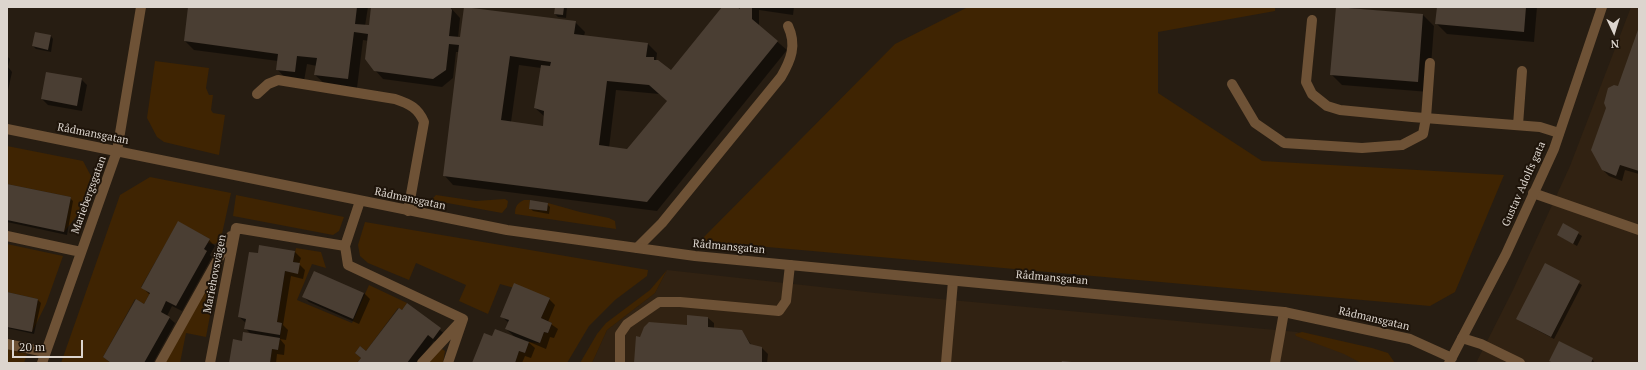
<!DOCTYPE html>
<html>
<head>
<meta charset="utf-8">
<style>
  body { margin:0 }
  #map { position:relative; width:1646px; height:370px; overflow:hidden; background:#271d12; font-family:"PT Serif",serif }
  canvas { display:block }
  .frame { position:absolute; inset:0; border:8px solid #dcd5ce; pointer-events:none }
  .north { position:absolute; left:1594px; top:12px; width:40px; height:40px; -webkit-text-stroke:3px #1e140a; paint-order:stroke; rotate:176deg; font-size:11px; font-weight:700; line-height:16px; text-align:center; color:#dcd5ce }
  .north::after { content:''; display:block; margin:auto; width:14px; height:18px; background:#dcd5ce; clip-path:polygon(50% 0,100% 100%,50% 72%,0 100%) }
  .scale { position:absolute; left:12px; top:340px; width:71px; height:18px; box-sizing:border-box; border:2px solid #dcd5ce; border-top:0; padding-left:5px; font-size:12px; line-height:14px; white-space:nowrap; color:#dcd5ce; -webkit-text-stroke:3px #1e140a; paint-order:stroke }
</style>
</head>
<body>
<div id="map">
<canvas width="1646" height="370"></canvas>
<div class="frame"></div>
<div class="north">N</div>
<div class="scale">20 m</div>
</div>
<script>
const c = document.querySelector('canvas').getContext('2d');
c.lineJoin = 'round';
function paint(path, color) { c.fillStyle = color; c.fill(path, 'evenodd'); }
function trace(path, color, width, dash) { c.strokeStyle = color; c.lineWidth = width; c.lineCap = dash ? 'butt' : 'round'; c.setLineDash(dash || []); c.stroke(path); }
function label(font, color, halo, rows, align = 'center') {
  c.font = font + ' "PT Serif",serif'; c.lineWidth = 4; c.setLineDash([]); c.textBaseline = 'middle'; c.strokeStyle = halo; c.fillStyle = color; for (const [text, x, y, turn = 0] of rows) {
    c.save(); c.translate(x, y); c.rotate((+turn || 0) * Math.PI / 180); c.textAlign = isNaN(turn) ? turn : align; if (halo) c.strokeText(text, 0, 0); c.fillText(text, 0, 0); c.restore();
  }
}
paint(new Path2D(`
  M1631,7H1639V363H1476L1513,290L1570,166Z
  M667,270L875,293L1297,332L1378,363H592L607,330L655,293Z`), '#312212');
paint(new Path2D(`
  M968,7H1275V11L1158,32V93L1262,161L1504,175L1455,292L1430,306L700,241L895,44Z
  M155,61L209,68L206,88L209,95H213L211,110L213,113L225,115L219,155L164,142L157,137L147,118Z
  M7,146L83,161L91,176L79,213L64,232L71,197L7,184Z
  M150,177L231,193L220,243L212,244L208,243L210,239L178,222L141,287L150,293L144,304L135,299L103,357L111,363H61L120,195Z
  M236,195L344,217L339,231L333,235L233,216Z
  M436,195L476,201L505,199L508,201L507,207L502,213L431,200Z
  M524,200H530L529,209L546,211L548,203L580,212L609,218L615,221L616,229L515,214C515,207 517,203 524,200Z
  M365,222L648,270L647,276L615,300L589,326L567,363H515L519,351L525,353L529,342L540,343L544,332L548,333L552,323L541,318L550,298L500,284L488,314L459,301L466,285L416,263L409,280L368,263L360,256L358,245Z
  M7,244L63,256L46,304L32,332L38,299L7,292Z
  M296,248L321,252L326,268L312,264L297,300L352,323L369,285L407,303L402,310L398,308L366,351L360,346L355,353L361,358L357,363H270L272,349L278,350L282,323L277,322L285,271L297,273L299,263L293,262Z
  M667,270L655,293L607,330L592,363H580L597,334L606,323L650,290Z
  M214,271L218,273L206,337L186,333L180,363H163Z
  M1302,332L1372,348L1388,353L1395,363H1361L1344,354L1296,336L1295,334Z
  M7,349L27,354L24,363H7Z
  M442,349L445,351L443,363H426Z`), '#3f2402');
paint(new Path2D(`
  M189,7H368L365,26H370L372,7H450L460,18L458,38L575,22L585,32L584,36L648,44L657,53L656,61L671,72L724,7H736L741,11V7H794L793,15L759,10V26L787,50L657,211L453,185L444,175L459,52H456L453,78L442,87L383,79L375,70L369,41L363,40L357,88L325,84L315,75L317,66L307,64L304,81L286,79L277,69L278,61L194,50L185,41ZM519,65L541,68L535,108L545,117L544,127L511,122ZM616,90L659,94L668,101L627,150L609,148Z
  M556,7H567L566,18L558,17L555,14Z
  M1337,7L1423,15L1434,26L1429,92L1342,85L1331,74Z
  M1438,7H1537L1534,42L1447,34L1436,23Z
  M1639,29V174L1625,170L1622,181L1609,176L1603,170L1619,87Z
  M51,36L53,39L51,52L36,49L33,46Z
  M7,56L10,59L8,67L12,72L7,95Z
  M81,79L87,85L82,111L48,105L42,99Z
  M7,185L70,198L73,201L67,235L7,222Z
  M547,204L550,207L549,214L533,211L530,208Z
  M1564,225L1582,236L1577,246L1558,235Z
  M209,240L215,246L210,255L212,257L182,311L172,306L167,316L175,323L153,363H111L104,357L145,305L150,295L142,287Z
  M295,252L301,258L299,264L305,270L303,279L291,276L283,325L288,330L286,340L280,339L285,345L284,355L277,354L276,363H230L243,342L251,334L245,328L246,323L239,317L258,254Z
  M1546,265L1582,285L1554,339L1520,321Z
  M7,293L38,300L41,303L34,334L7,328Z
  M364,293L370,299L359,324L309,302L304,297Z
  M549,299L555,305L548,322L558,329L554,338L550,337L546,349L527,341L535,348L531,358L525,356L522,363H473L515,337L506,329L509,323L502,317Z
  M408,304L446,335L439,344L434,341L417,363H358L362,359L356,353L366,352Z
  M708,318L714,323V328L742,331L752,346L762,348L768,354L767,363H635L641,338L688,326Z
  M1592,359L1595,363H1552L1550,361Z`), '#0007');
paint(new Path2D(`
  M188,7H357L355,24L369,25L371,7H450L452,10L449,36L460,37L464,7L576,21L574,34L648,43L646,57H654V60H658L671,70L722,7H737L740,9V7H752V19L778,41L647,202L443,176L459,45L449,44L446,70L433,79L374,71L365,59L368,34L354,32L348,79L314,75L317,58L297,56L295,72L276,70L278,54L184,41ZM510,56L551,62L550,66L541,65L534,108L544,111L543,126L501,120ZM607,81L649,85L667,101L627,149L599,145Z
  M555,7H564L563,15L554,14Z
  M1336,7L1423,14L1418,82L1330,75Z
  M1437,7H1526L1524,32L1435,24Z
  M1639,27V171L1620,165L1616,176L1602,170L1591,150L1606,108L1604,103L1608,88L1614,85L1618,86Z
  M35,32L51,35L48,50L32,46Z
  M46,72L82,78L77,106L41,99Z
  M7,184L71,197L64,232L7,220Z
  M530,200L548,203L547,211L529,209Z
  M178,221L210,239L204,249L207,251L176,306L166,301L161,312L170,317L144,363H111L103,357L136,299L144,304L150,293L141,288Z
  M1563,223L1579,232L1573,244L1557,235Z
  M259,245L295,251L293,262L300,263L298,274L285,271L277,322L282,323L280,335L244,329L246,319L238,317L249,252L258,253Z
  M1545,263L1580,281L1551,337L1516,319Z
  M314,271L364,293L353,319L302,297Z
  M514,283L550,298L541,318L552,323L548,333L544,332L540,343L505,329L509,320L500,317Z
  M7,292L38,299L32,332L7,327Z
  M407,303L441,328L433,339L428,335L407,363H357L361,358L355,353L360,346L366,351L399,308L402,310Z
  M687,315L708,317V327L742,330L750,344L762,347V363H634L636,336L640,337L644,327L649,322L687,325Z
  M495,329L529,342L525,353L519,351L515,363H472L484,333L492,336Z
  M243,332L280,338L278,350L272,349L270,363H229L233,339L242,341Z
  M1559,341L1593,358L1591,363H1553L1549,361Z
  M1062,361L1072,362V363H1061Z`), '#4a3e33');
trace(new Path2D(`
  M1312,20L1306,82L1312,94L1327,106L1340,110L1412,117L1540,127L1559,133
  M1232,84L1255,123L1284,143L1362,148L1402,145L1423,134L1426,118L1430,63
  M257,94L268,84L278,80L395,99C410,104 418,108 424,122L408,211
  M1518,125L1522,71
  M1533,193L1639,230
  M637,248L662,223L781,77C791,60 797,45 788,26
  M1462,338L1481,344L1520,363
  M620,363V334L627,324L659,302H680L779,311L786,301L790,265
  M946,363L953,281
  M1275,363L1284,312`), '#6e5236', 10);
trace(new Path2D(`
  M7,129L507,230L695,256L1284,312L1410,339L1452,358
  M360,201L345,246L348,265L463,319L448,363
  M7,236L81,252
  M7,344L45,352
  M42,363L117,151L141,7
  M160,363L231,236
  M210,363L236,228L345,246
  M422,363L460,322
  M1449,363L1506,254L1554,149L1602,7`), '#6e5236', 10);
label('11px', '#dcd5ce', '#1e140a', [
  ["Rådmansgatan",93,134,11],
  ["Gustav Adolfs gata",1524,184,-66],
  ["Mariebergsgatan",89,195,-70],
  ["Rådmansgatan",410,199,12],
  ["Rådmansgatan",729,247,5],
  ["Mariehovsvägen",215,274,-79],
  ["Rådmansgatan",1052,278,5],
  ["Rådmansgatan",1374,319,13]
]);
</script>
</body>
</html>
